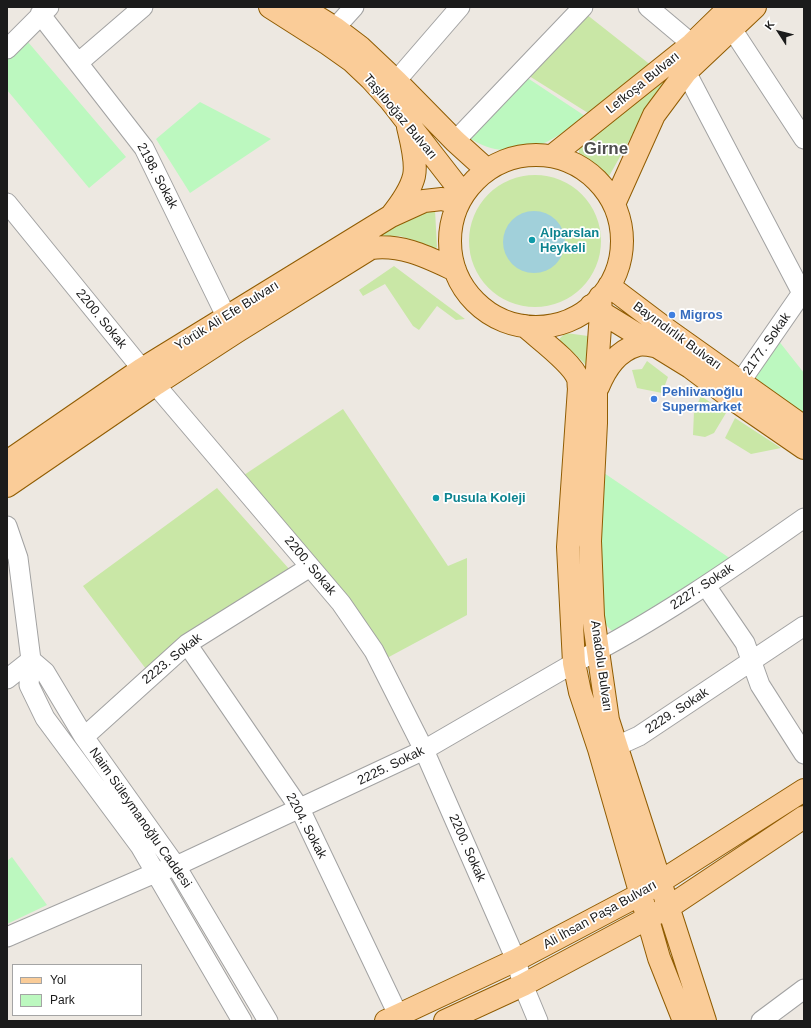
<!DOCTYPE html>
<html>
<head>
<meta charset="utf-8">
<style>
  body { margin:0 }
  #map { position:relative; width:811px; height:1028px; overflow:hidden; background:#ede8e1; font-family:Helvetica,sans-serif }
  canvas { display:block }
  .frame { position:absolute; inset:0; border:8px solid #1b1b1b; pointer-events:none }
  .legend { position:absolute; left:12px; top:964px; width:130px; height:52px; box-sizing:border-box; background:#fff; border:1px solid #a4a4a4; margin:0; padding:5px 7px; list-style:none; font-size:12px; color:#1b1b1b }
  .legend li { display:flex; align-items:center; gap:8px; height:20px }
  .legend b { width:20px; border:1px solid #a4a4a4 }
  .north { position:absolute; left:759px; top:12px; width:40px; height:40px; -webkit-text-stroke:3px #fff; paint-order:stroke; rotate:306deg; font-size:11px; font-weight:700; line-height:16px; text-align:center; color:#1b1b1b }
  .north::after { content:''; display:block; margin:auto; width:14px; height:18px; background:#1b1b1b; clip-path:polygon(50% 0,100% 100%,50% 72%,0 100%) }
</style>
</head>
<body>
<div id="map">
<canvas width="811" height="1028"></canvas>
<div class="frame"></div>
<ul class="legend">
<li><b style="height:5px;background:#facc98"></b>Yol</li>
<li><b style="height:11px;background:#bcf8bf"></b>Park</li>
</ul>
<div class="north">K</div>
</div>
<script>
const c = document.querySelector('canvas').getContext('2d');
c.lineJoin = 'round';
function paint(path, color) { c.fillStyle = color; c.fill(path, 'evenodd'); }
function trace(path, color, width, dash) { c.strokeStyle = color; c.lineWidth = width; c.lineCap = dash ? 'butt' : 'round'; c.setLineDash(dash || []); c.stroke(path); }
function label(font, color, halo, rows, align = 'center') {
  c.font = font + ' Helvetica,sans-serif'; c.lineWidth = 3.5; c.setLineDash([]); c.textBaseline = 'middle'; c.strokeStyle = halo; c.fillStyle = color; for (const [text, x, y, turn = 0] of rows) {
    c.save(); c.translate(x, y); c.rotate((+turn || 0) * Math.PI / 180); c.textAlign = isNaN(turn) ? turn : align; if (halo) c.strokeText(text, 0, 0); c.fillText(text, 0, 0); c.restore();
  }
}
paint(new Path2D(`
  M586,14L652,66L588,113L526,74Z
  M682,65L648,107L608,178L579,157V149Z
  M469 241a66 66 0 1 1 132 0a66 66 0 1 1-132 0Z
  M423,205L435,210L437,247L434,250L428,249L416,241L400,236H383L369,241Z
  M394,266L465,319L456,320L437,306L419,330L413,326L385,284L363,296L359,290Z
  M566,333L588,336L590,340L586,380L585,364L576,355L559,343L560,338Z
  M647,361L668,377L662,393L637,388L632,370L642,369Z
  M701,396L726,413L714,433L705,437L693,435L694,411Z
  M343,409L448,566L467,558V615L387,658L244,475Z
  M735,418L781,448L751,454L725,438Z
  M217,488L290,570L146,669L83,586Z`), '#c9e7a6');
paint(new Path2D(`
  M28,42L126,157L89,188L7,90V59Z
  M523,75L585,116C574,123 564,133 552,139C537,148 513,153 495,149C484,147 474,141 464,135Z
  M200,102L271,139L190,193L156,139Z
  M778,340L804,373V416L755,381L752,375Z
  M604,473L731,559L614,633L605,624L598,608Z
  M12,857L47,905L7,924V861Z`), '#bcf8bf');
paint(new Path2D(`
  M503 242a31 31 0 1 1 62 0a31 31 0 1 1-62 0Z`), '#a1d0da');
const minor = new Path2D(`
  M648,7L692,44
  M40,14L144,148L226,316L235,330
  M732,29L804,139
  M329,41L335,28L354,7
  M7,49L49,7
  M78,63L143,7
  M686,72L802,293
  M396,81L460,7
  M455,141L583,7
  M7,203L142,369L341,603L374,651L424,750L516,960L523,985L538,1021
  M732,394L804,290
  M7,526L18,558L31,660L45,672L84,737L176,866L268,1021
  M706,586L745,643L760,685L804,754
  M187,644L300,809L401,1021
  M31,660L29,685L45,718L140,846L242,1021
  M7,679L31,660
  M84,737L187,644L310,567
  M603,749L617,746L639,736L804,626
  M7,937L155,873L176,866L424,750L574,663C655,622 730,570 804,518
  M761,1021L804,989`);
const major = new Path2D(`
  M270,7L328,44L352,61L371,79L390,100L463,194
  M301,7L335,28L360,47L396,81L455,141L487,170
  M450 241a86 86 0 1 1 172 0a86 86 0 1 1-172 0Z
  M552,156L692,44L730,7
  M614,204L654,115L686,72L755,7
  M391,216C399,206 411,189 414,176C417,162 411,140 408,127
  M609,286L666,329L804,427
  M600,297L601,313L596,383V423L590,541L593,616L598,651L608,720L705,1021
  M591,306L690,367L730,397L804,448
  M525,326C538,338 573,363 578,379C579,381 578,385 579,388L568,547L574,663L580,692L599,749L659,958L684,1021
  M598,387C606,368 617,351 638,345C643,344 649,345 654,346
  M7,462L142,369L391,216L424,201L442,199L458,203
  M7,486L156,384L236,332L371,248C402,244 427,257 455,270
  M386,1021L516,960L641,894L804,790
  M445,1021L523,985L648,918L669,907L804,817`);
trace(minor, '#a2a2a2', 21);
trace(major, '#905c02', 24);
trace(minor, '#fff', 19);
trace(major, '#facc98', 22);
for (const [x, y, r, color] of [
  [532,240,4,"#0f9aa8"],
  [672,315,4,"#3f7fe0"],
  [654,399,4,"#3f7fe0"],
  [436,498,4,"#0f9aa8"]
]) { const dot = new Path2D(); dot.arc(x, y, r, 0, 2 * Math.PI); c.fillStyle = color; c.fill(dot); trace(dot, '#fff', 1.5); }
label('13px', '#1b1b1b', '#fff', [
  ["Lefkoşa Bulvarı",643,83,-39],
  ["Taşlıboğaz Bulvarı",400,117,50],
  ["2198. Sokak",157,176,62],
  ["Yörük Ali Efe Bulvarı",227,316,-32],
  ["2200. Sokak",101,319,51],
  ["Bayındırlık Bulvarı",677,336,36],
  ["2177. Sokak",767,344,-55],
  ["2200. Sokak",310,566,50],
  ["2227. Sokak",702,587,-33],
  ["2223. Sokak",172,659,-39],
  ["Anadolu Bulvarı",601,666,82],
  ["2229. Sokak",677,711,-33],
  ["2225. Sokak",391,766,-26],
  ["Naim Süleymanoğlu Caddesi",140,818,55],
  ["2204. Sokak",306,826,62],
  ["2200. Sokak",467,848,66],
  ["Ali İhsan Paşa Bulvarı",600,915,-29]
]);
label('bold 13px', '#0d838f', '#fff', [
  ["Alparslan",540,233],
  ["Heykeli",540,248],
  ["Pusula Koleji",444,498]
], 'left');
label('bold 13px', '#366cbe', '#fff', [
  ["Migros",680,315],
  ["Pehlivanoğlu",662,392],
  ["Supermarket",662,407]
], 'left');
label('bold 17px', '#4e4e4e', '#fff', [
  ["Girne",606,149]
]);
</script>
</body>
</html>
